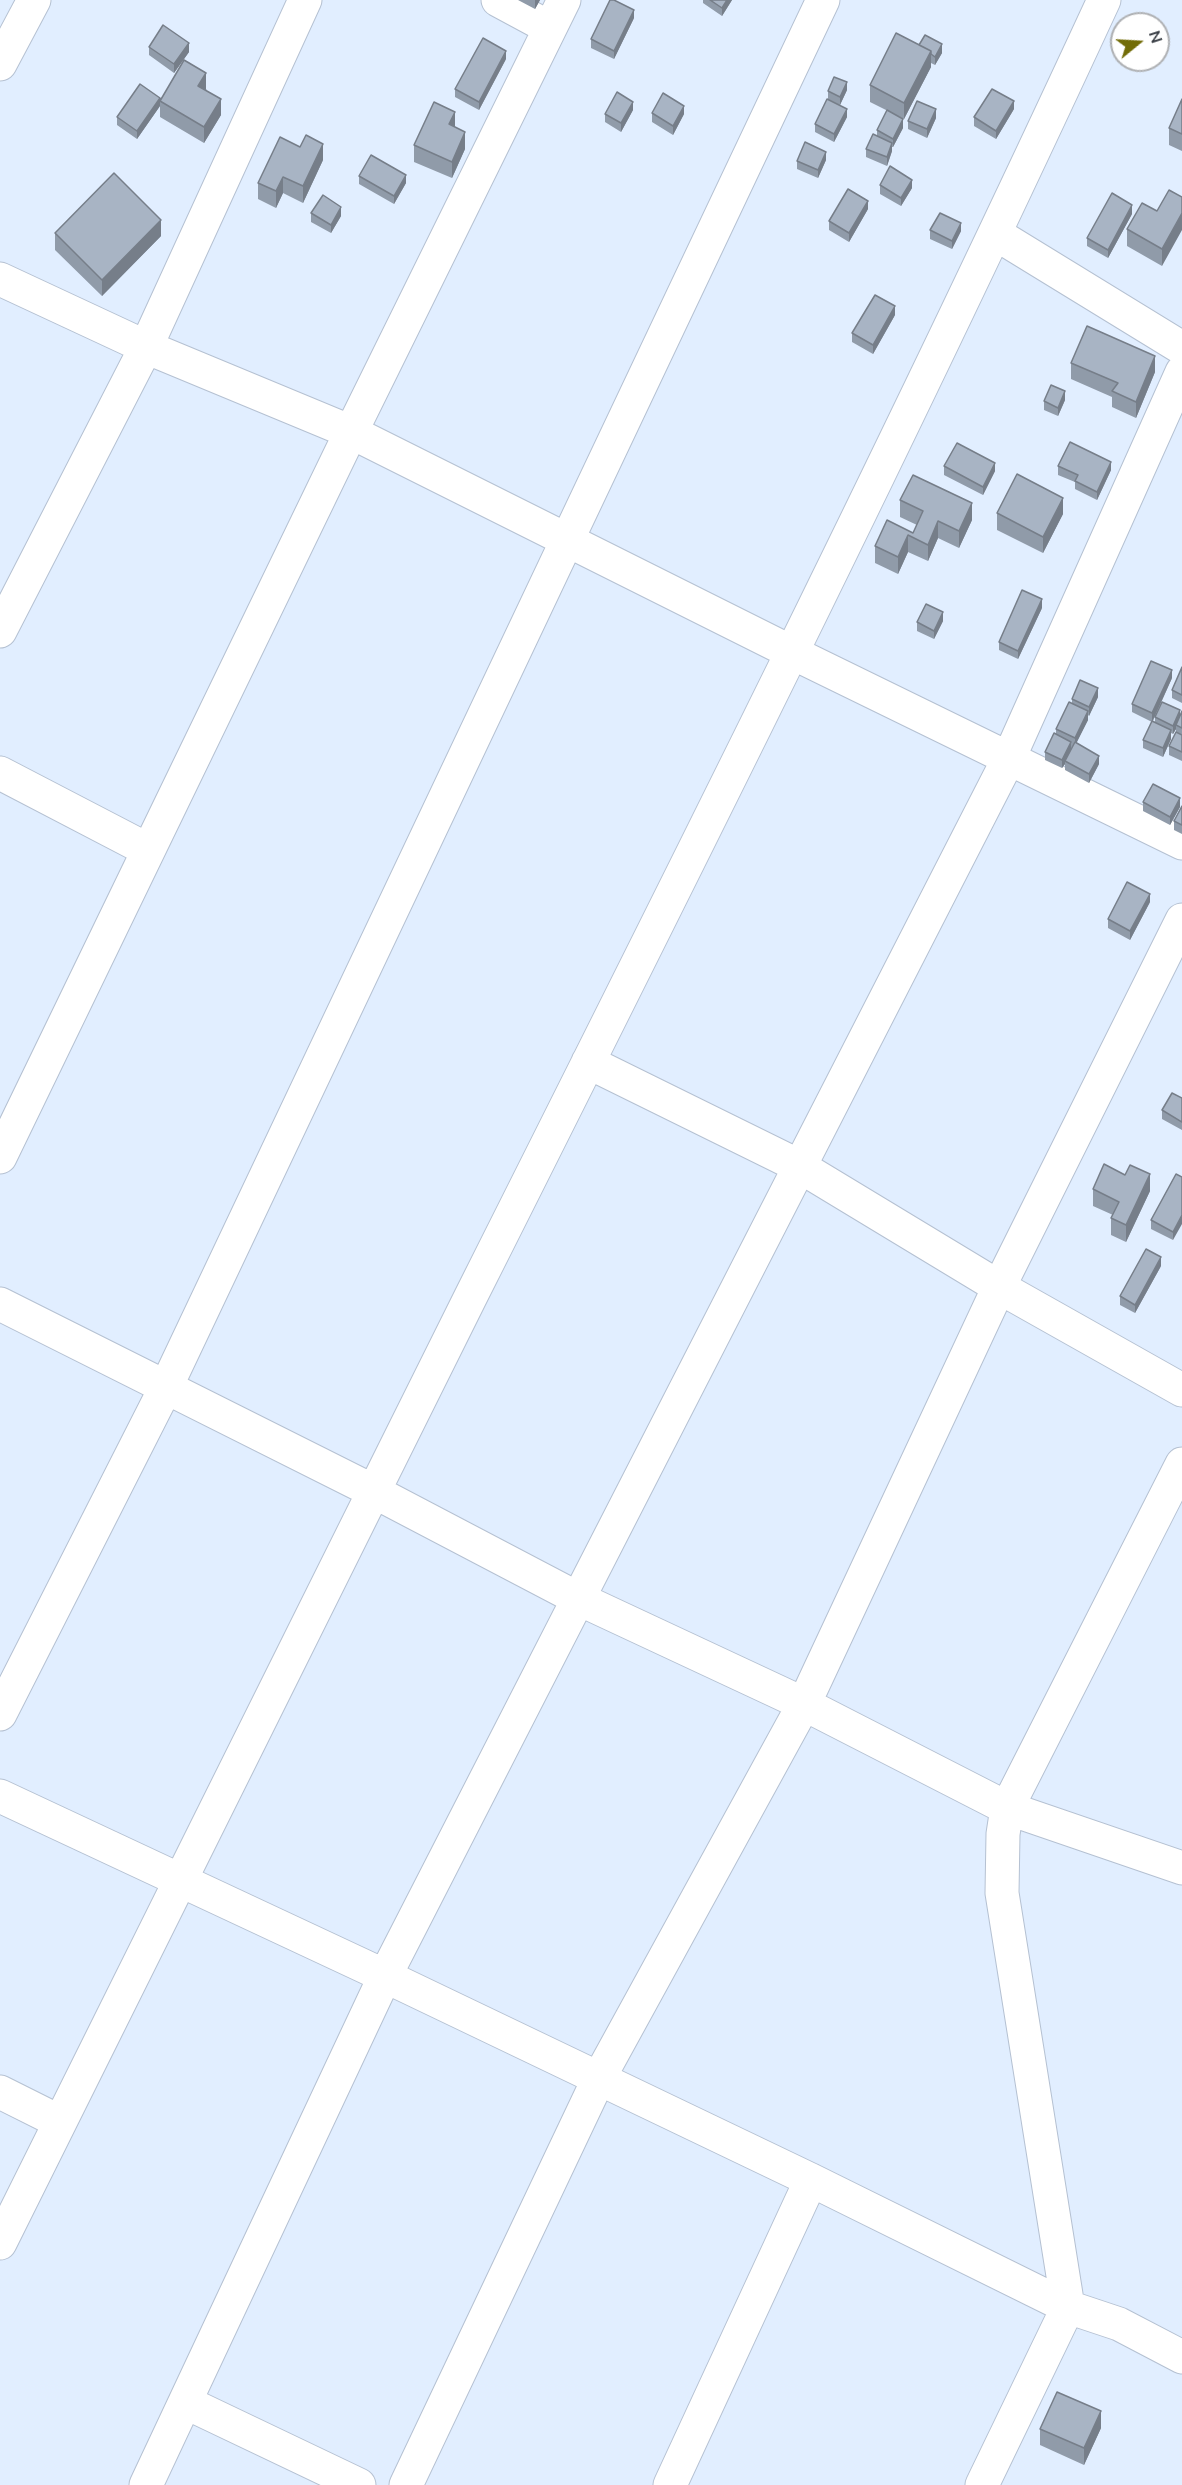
<!DOCTYPE html>
<html>
<head>
<meta charset="utf-8">
<style>
  body { margin:0 }
  #map { position:relative; width:1182px; height:2485px; overflow:hidden; background:#e1eeff; font-family:"Nunito Sans",sans-serif }
  canvas { display:block }
  .north { position:absolute; left:1110px; top:12px; width:60px; height:60px; box-sizing:border-box; background:#fff; border:2px solid #aeb0b3; border-radius:50%; rotate:72deg; font-size:16px; font-weight:700; line-height:24px; text-align:center; color:#343940 }
  .north::after { content:''; display:block; margin:auto; width:21px; height:27px; background:#726c07; clip-path:polygon(50% 0,100% 100%,50% 72%,0 100%) }
</style>
</head>
<body>
<div id="map">
<canvas width="1182" height="2485"></canvas>
<div class="north">N</div>
</div>
<script>
const c = document.querySelector('canvas').getContext('2d');
c.lineJoin = 'round';
function trace(path, color, width, dash) { c.strokeStyle = color; c.lineWidth = width; c.lineCap = dash ? 'butt' : 'round'; c.setLineDash(dash || []); c.stroke(path); }
function paint(path, color) { c.fillStyle = color; c.fill(path, 'evenodd'); }
const minor = new Path2D(`
  M498,0L550,28
  M0,64L34,0
  M996,234L1182,348
  M0,279L146,347L351,432L793,653L1182,843
  M0,631L146,347L305,0
  M0,773L148,850
  M588,1062L799,1166L999,1287L1182,1390
  M0,1157L351,432L564,0
  M0,1304L373,1491L577,1598L804,1704L1007,1808L1003,1834L1002,1893L1068,2307L982,2485
  M1182,1464L1007,1808L1182,1868
  M0,1714L166,1387L823,0
  M0,1796L385,1976L811,2180L1068,2307L1119,2324L1182,2357
  M0,2092L60,2122
  M0,2243C156,1928 312,1613 470,1298C686,868 902,437 1104,0
  M185,2402L359,2485
  M146,2485L385,1976L1009,758L1182,372
  M406,2485L599,2078L804,1704L999,1287L1182,920
  M670,2485L811,2180`);
trace(minor, '#b5c1d2', 35);
trace(minor, '#fff', 33);
paint(new Path2D(`
  M518,0H540L535,9Z
  M703,0H732L722,16L703,3Z
  M634,18L614,59L591,48V39Z
  M919,45L942,53L935,65L931,63V67L904,119L870,102V85Z
  M149,47L189,52L174,73L149,55Z
  M506,59L479,110L455,97V89Z
  M206,89L221,115L204,143L160,117V101Z
  M847,90L840,105L847,117L834,142L815,132V124L828,99V91Z
  M1182,99V151L1169,145V128Z
  M160,106L137,139L117,125V117Z
  M1014,109L996,139L974,126V117Z
  M633,110L621,132L605,122V114Z
  M652,113L684,114L673,135L652,122Z
  M936,118L927,138L908,129V121Z
  M455,127L465,149L452,178L414,162V145Z
  M903,128L893,147H892V151L887,166L866,157V149L877,136V130Z
  M323,160L303,203L283,193L276,208L258,199V183Z
  M826,160L818,178L797,169V161Z
  M359,176L406,183L394,204L359,184Z
  M880,185L912,188L901,206L880,194Z
  M1169,190L1162,266L1127,246V229L1157,211Z
  M868,209L849,242L829,230V221Z
  M311,213L341,216L331,233L311,222Z
  M1132,214L1108,258L1087,246V238Z
  M930,230L961,231L952,249L930,239Z
  M55,233L161,236L102,296L55,250Z
  M895,315L873,354L852,342V333Z
  M1071,363L1155,372L1136,418L1112,407V397L1071,379Z
  M1065,400L1058,416L1044,410V401Z
  M944,466L995,471L983,495L944,475Z
  M1058,466L1111,470L1097,500L1075,489V482L1058,475Z
  M900,500L972,520L959,548L938,538L928,561L908,552L898,574L875,563V546L913,533L917,525L900,517Z
  M997,513L1063,514L1043,553L997,530Z
  M1042,608L1018,659L999,650V642Z
  M943,621L934,639L917,631V622Z
  M1182,667V703L1172,698V690Z
  M1172,678L1153,721L1155,722V717L1180,716L1182,711V761L1169,755V746L1176,733V729L1173,734L1171,733V739L1163,757L1143,748V740L1152,722L1132,712V704Z
  M1098,697L1089,716L1088,715V720L1076,743L1099,764L1089,783L1065,770V764L1062,768L1045,760V752L1056,734V729L1072,704V699Z
  M1143,802L1180,807L1170,825L1143,811Z
  M1182,806V834L1174,830V821Z
  M1150,902L1130,940L1108,928V919Z
  M1182,1098V1130L1162,1119V1110Z
  M1176,1174L1173,1240L1151,1229V1220Z
  M1093,1189L1150,1191L1126,1242L1111,1235V1218L1113,1215L1093,1206Z
  M1161,1266L1135,1313L1120,1305V1296Z
  M1101,2428L1084,2465L1040,2445V2429Z`), '#909ba9');
paint(new Path2D(`
  M535,0H540L535,9Z
  M727,0H732L722,16V8Z
  M634,10V18L614,59V51Z
  M189,43V52L174,73V64Z
  M942,44V53L935,65V57Z
  M506,51V59L479,110V102Z
  M931,51V67L904,119V103Z
  M206,73V89L198,102V86Z
  M847,82V90L840,105V97Z
  M160,98V106L137,139V131Z
  M221,99V115L204,143V127Z
  M1014,101V109L996,139V131Z
  M633,102V110L621,132V123Z
  M684,106V114L673,135V126Z
  M847,109V117L834,142V134Z
  M936,109V118L927,138V129Z
  M455,112V129L449,124Z
  M903,119V128L893,147V139Z
  M465,132V149L452,178V162Z
  M892,143V151L887,166V157Z
  M323,144V160L303,203V186Z
  M826,152V160L818,178V170Z
  M406,175V183L394,204V196Z
  M283,177V193L276,208V191Z
  M912,180V188L901,206V198Z
  M868,201V209L849,242V233Z
  M1132,205V214L1108,258V250Z
  M341,207V216L331,233V225Z
  M1182,213V230L1162,266V249Z
  M161,220V236L102,296V280Z
  M961,223V231L952,249V241Z
  M895,306V315L873,354V345Z
  M1155,356V372L1136,418V402Z
  M1065,391V400L1058,416V408Z
  M1111,462V470L1097,500V492Z
  M995,463V471L983,495V487Z
  M1063,498V514L1043,553V537Z
  M972,503V520L959,548V531Z
  M938,521V538L928,561V545Z
  M908,535V552L898,574V557Z
  M1042,599V608L1018,659V651Z
  M943,612V621L934,639V631Z
  M1172,670V678L1152,722V713Z
  M1098,688V697L1089,716V707Z
  M1180,710V718L1176,725V729L1173,734V726Z
  M1088,711V720L1075,746V738Z
  M1171,730V739L1163,757V748Z
  M1071,742V750L1065,761V764L1062,768V760Z
  M1099,756V764L1089,783V774Z
  M1180,798V807L1170,825V817Z
  M1150,894V902L1130,940V931Z
  M1150,1174V1191L1126,1242V1225Z
  M1182,1215V1224L1173,1240V1232Z
  M1161,1257V1266L1135,1313V1305Z
  M1101,2411V2428L1084,2465V2448Z`), '#767e89');
const building = new Path2D(`
  M610,0H614L634,10L614,51L591,39Z
  M710,0H727L722,8Z
  M163,25L189,43L174,64L149,47Z
  M896,33L931,51L904,103L870,85Z
  M925,35L942,44L935,57L931,54V51L919,45Z
  M483,38L506,51L479,102L455,89Z
  M184,60L206,73L198,86L221,99L204,127L160,101Z
  M834,77L847,82L840,97L828,91Z
  M140,84L160,98L137,131L117,117Z
  M992,89L1014,101L996,131L974,117Z
  M617,92L633,102L621,123L605,114Z
  M663,93L684,106L673,126L652,113Z
  M827,99L847,109L834,134L815,124Z
  M1182,99V134L1169,128Z
  M917,101L936,109L927,129L908,121Z
  M434,102L455,112L449,124L465,132L452,162L414,145Z
  M887,110L903,119L893,139L877,130Z
  M873,134L892,143L887,157L866,149Z
  M306,135L323,144L303,186L283,177L276,191L258,183L280,137L300,147Z
  M805,142L826,152L818,170L797,161Z
  M371,155L406,175L394,196L359,176Z
  M890,166L912,180L901,198L880,185Z
  M114,173L161,220L102,280L55,233Z
  M848,189L868,201L849,233L829,221Z
  M1169,190L1182,197V213L1162,249L1127,229L1142,203L1157,211Z
  M1112,193L1132,205L1108,250L1087,238Z
  M323,195L341,207L331,225L311,213Z
  M940,213L961,223L952,241L930,230Z
  M875,295L895,306L873,345L852,333Z
  M1087,326L1155,356L1136,402L1112,391L1118,383L1071,363Z
  M1051,385L1065,391L1058,408L1044,401Z
  M1070,442L1111,462L1097,492L1075,481L1078,475L1058,466Z
  M957,443L995,463L983,487L944,466Z
  M1017,474L1063,498L1043,537L997,513Z
  M913,475L972,503L959,531L938,521L928,545L908,535L898,557L875,546L887,520L913,533L923,511L900,500Z
  M1022,590L1042,599L1018,651L999,642Z
  M926,604L943,612L934,631L917,622Z
  M1151,661L1172,670L1152,713L1132,704Z
  M1182,667V695L1172,690Z
  M1080,680L1098,688L1089,707L1072,699Z
  M1069,702L1088,711L1075,738L1056,729Z
  M1162,702L1180,710L1173,726L1155,717Z
  M1182,711V728L1176,725Z
  M1152,721L1171,730L1163,748L1143,740Z
  M1176,732L1182,735V752L1169,746Z
  M1054,733L1071,742L1062,760L1045,752Z
  M1075,742L1099,756L1089,774L1065,761Z
  M1153,784L1180,798L1170,817L1143,802Z
  M1182,806V825L1174,821Z
  M1127,882L1150,894L1130,931L1108,919Z
  M1172,1093L1182,1098V1122L1162,1110Z
  M1104,1164L1125,1175L1130,1165L1150,1174L1126,1225L1111,1218L1119,1202L1093,1189Z
  M1176,1174L1182,1177V1215L1173,1232L1151,1220Z
  M1146,1249L1161,1257L1135,1305L1120,1296Z
  M1057,2392L1101,2411L1084,2448L1040,2429Z`);
paint(building, '#a8b4c4');
trace(building, '#767e89', 1.5);
</script>
</body>
</html>
